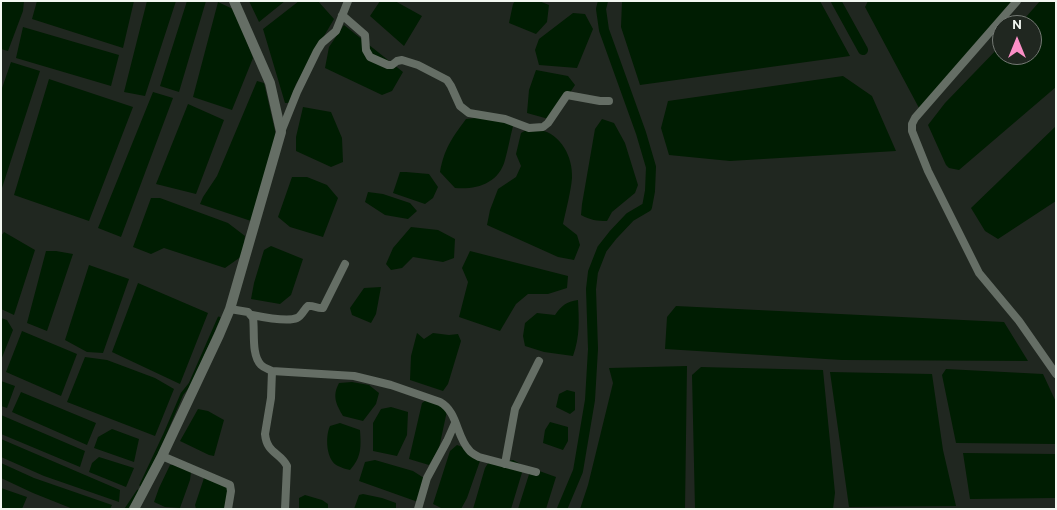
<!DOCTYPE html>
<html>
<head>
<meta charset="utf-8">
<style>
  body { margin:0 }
  #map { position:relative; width:1057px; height:510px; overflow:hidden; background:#202720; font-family:Overpass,sans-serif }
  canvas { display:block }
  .frame { position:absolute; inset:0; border:2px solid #f2f7f1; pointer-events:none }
  .north { position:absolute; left:992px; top:15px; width:50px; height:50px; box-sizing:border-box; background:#202720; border:1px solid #747a74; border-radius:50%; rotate:0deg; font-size:14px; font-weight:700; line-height:20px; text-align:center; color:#f2f7f1 }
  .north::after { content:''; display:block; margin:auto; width:18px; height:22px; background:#fb8fc6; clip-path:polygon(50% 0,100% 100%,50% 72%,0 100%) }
</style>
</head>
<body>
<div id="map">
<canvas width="1057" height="510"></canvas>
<div class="frame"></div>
<div class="north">N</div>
</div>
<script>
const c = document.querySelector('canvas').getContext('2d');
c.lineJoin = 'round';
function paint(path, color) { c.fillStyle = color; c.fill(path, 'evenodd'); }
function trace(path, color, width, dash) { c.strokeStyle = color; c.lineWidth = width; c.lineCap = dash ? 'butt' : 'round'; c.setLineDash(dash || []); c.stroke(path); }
paint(new Path2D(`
  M1,1H24L23,11L8,51L1,49Z
  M37,1H134L123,48L32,19Z
  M147,1H176L145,96L124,92Z
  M187,1H206L179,92L160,86Z
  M249,1H285L259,22Z
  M299,1H318L334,19L296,84L289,103H285L263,29Z
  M380,1H395L422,16L404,46L370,16Z
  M515,1H539L549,5L547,22L536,34L509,23L513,4Z
  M622,1H820L850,56L640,85L621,27Z
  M868,1H1014L919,108L865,7Z
  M1040,1H1056V87L959,170L949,168L946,165L928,125L945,103L1002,44V55H1032V25H1019Z
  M218,2L235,10L253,58L232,110L193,97Z
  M573,13L585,14L593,29L577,68L539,65L535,50L539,39Z
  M344,25L403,72L392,91L382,95L325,68L329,47Z
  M23,27L119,55L111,86L16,58Z
  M11,62L40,71L1,191V91Z
  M536,70L568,76L575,85L552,120L527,113L529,90Z
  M843,76L872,96L896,151L730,161L669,155L661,128L668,101Z
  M49,79L133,107L89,221L14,195Z
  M257,81L264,83L276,135L254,222L200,204L203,197L217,176Z
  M153,92L173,98L121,237L98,228Z
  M188,104L224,120L196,194L156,184Z
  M303,107L331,112L342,138L343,162L331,167L296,151V137Z
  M485,117L504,120L513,126C510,138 508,149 505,160C499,183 477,190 455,188L440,172C444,149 452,138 466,119Z
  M602,119L614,123L625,143L638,185L635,193L612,212L607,221C597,221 590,220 581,215L582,204L595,129Z
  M1056,126V201L998,239L985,231L971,208Z
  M528,129C532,130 536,129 540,130C561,134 573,157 572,178C571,191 566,210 563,224L577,235L580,245L574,260L558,257L487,225L490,210L498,189L516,177L521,166L516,154L521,133Z
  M400,172H406L429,174L438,187L433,198L425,204L393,193Z
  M292,177H307L327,185L338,198L323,237L290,227L278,217Z
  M368,192L383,194L410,203L417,211L408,219L385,215L365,202Z
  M151,198H160L228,223L245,236L242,256L225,268L164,248L151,254L133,247Z
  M411,227L438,230L455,239L454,258L443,262L413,257L402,268L391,270L386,264L393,248Z
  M4,232L35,250L14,315L1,309V236Z
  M271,246L303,259L291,295L280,304L251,299L254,283L264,250Z
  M46,251H56L73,254L47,331L27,323Z
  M470,251L568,276L567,288L548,294H528L516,304L500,331L459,317L468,282L462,268Z
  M89,265L129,279L103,353L87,352L65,340Z
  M138,283L208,313L180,384L112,352Z
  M381,287L376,314L371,323L352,315L350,308L364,288Z
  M578,300C579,321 580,336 573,356L544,352L525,346L523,336L525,323L537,313L555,315C562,305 566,302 578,300Z
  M676,306L1004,322L1028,361L842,360L665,349L667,317Z
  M1,318L7,320L13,330L1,360Z
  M22,331L77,354L61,396L6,372Z
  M417,333L424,339L433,333L449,335L458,334L461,341L448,384L443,391L410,380L411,356Z
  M85,357L107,360L155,378L174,389L155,436L67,402Z
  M687,366L685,509H580L588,485L613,383L609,368Z
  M701,367L823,370L835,493L833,509H695L692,375Z
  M946,369L1043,374L1056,402V444L956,443L942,375Z
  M830,372L932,374L943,450L956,506L849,507Z
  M1,381L15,386L7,408L1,406Z
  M352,382L369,385L379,393L376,404L363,421L343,416C336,404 332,396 339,383Z
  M567,390L575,392V410L570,414L556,407L559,394Z
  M21,392L96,423L87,445L12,412Z
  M428,399L440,404L447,411L439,448L429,465L409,459L422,403Z
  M391,407L408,412L407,435L397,456L373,451V423L381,409Z
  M198,409L208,411L224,420L214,456L209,455L180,441Z
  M1,415L85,451L80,467L1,434Z
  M550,422L568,427V441L563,450L543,443L545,430Z
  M340,423L360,430C361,446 362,457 350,470C346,469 342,468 338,466C326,461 325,436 330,426Z
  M112,429L139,439L134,462L94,448L98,437Z
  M1,439L120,490L119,502L44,476L1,457Z
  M457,445L471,450L481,458L467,498L461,509H443L433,504L450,451Z
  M963,453L1056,454V498L970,499Z
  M99,457L134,468L126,487L89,472L92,463Z
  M375,460L413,471L424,478L418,502L359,481L365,462Z
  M490,460L503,462L513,460L524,466L511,509H473L485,468Z
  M1,463L34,478L112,505L110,509H73L33,493L1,478Z
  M170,465H180L191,472L190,480L180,508L165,507L154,502L159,488Z
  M531,468L556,477L546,509H518Z
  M208,477L234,488L228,509H196L195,505L204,478Z
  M1,488L27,497L22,509H1Z
  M363,494L382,498L396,503V509H354L359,495Z
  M305,495L322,500L328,504V509H299V498Z`), '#001d02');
trace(new Path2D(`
  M141,485L164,436L182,394L190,384L219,318
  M126,509L138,491`), '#001d02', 3);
trace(new Path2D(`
  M836,1L863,50
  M562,509L578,471L590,400L593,349L591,289L593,272L602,249L613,235L630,217L647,207L650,191L651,167L641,133L604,30L601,9L603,1`), '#001d02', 10);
trace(new Path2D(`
  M1017,1L915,118L912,124V131L928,171L979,273L1019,321L1056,374
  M342,15L365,35L366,50L370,57L388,65H392L397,61L402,60L418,65L447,80L451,86L460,106L469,113L505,119L529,128L543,127L548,123L567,95L600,101H609
  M281,132L297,92L317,51L322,43L336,31L348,1
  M230,309L248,312L253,318C255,331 251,355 261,365C264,368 268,369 272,371L354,376L391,385L440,402C458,412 456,436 469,450C471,453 475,455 479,457L536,472
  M252,315C262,317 288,322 297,318C302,316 304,309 308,306C313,305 318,309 323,308L345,264
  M272,371L271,398L265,434C267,454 280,452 287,466L285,509
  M162,456L230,485L231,491L228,509
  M505,464L515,409L539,361
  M418,509L427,478L447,441L455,423`), '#656e65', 8);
trace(new Path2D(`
  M134,509L162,456L219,335L230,309L281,132L270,83L234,1`), '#656e65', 10);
</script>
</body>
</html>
